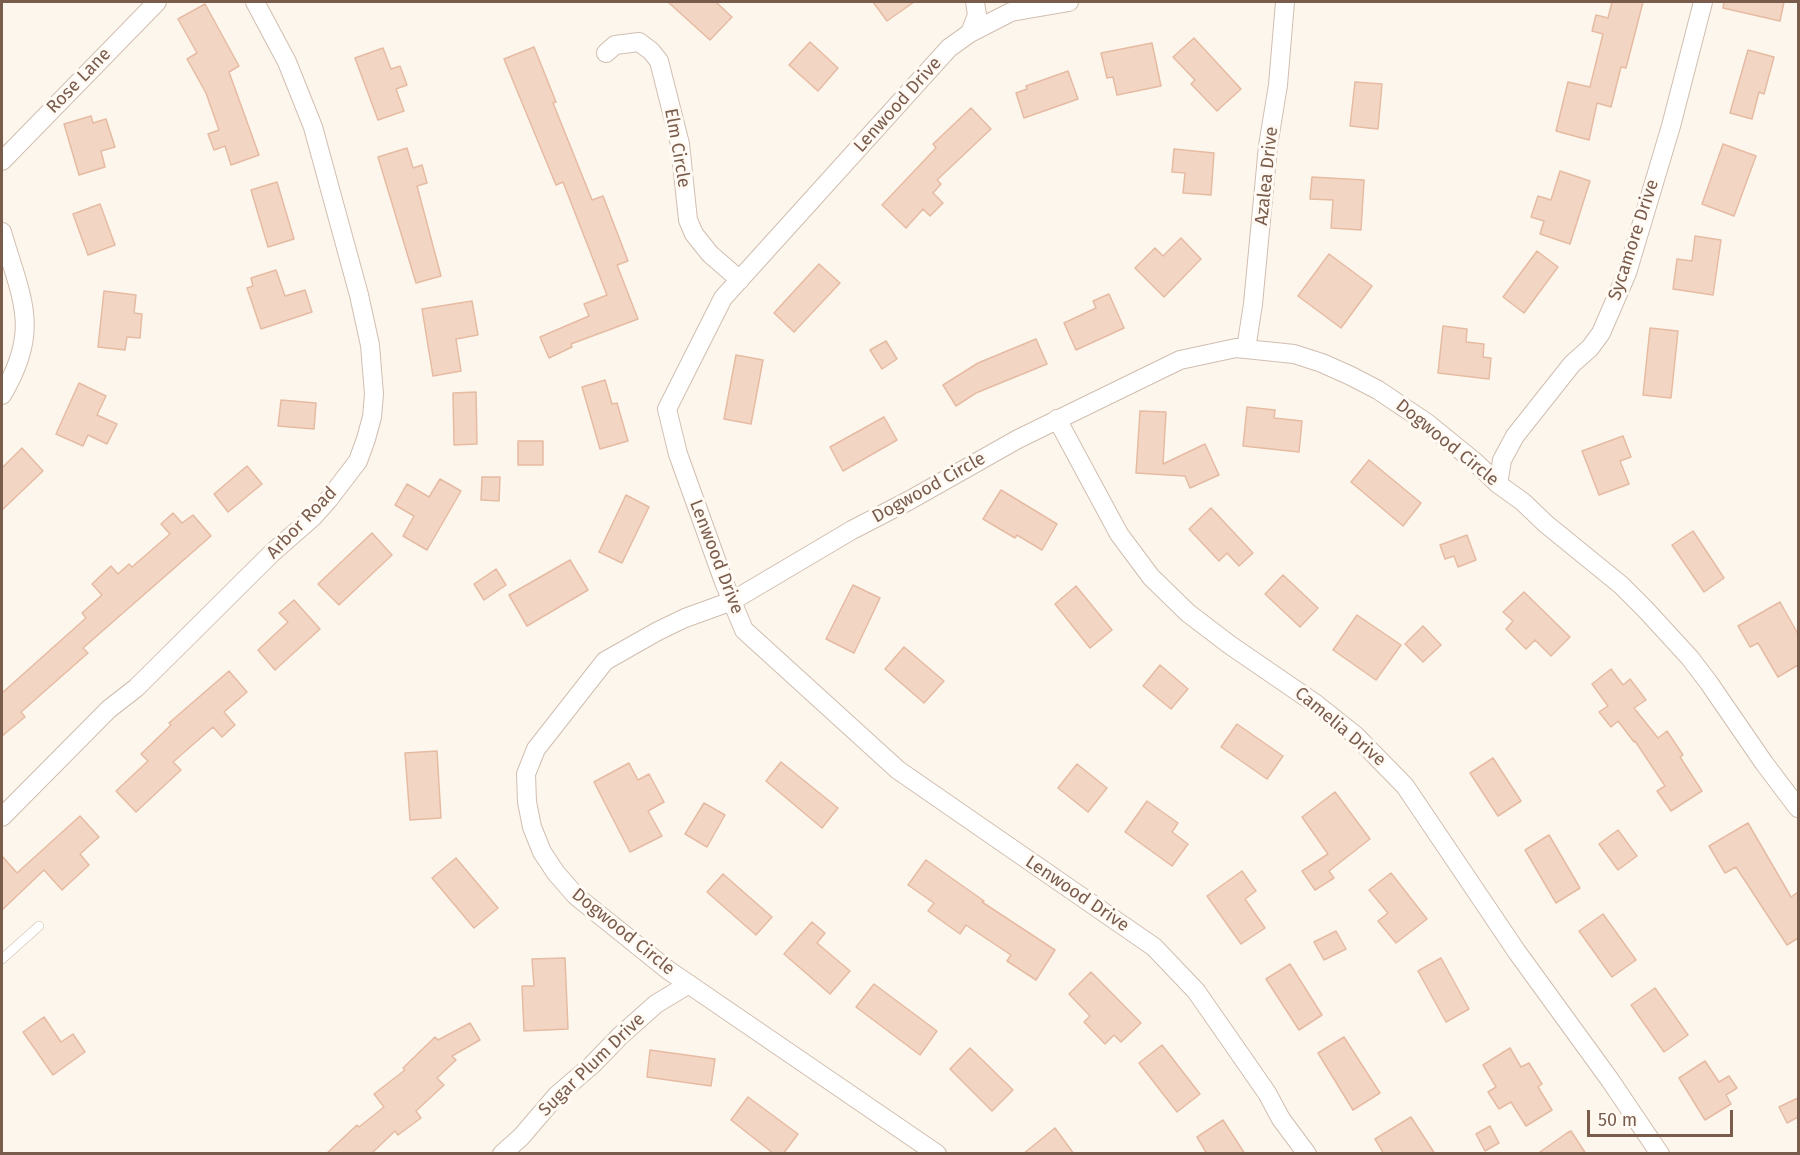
<!DOCTYPE html>
<html>
<head>
<meta charset="utf-8">
<style>
  body { margin:0 }
  #map { position:relative; width:1800px; height:1155px; overflow:hidden; background:#fdf6ec; font-family:"Fira Sans",sans-serif }
  canvas { display:block }
  .frame { position:absolute; inset:0; border:3px solid #7a5c4d; pointer-events:none }
  .scale { position:absolute; left:1587px; top:1110px; width:146px; height:27px; box-sizing:border-box; border:3px solid #7a5c4d; border-top:0; padding-left:8px; font-size:18px; line-height:21px; white-space:nowrap; color:#7a5c4d; -webkit-text-stroke:4px #fffaf3; paint-order:stroke }
</style>
</head>
<body>
<div id="map">
<canvas width="1800" height="1155"></canvas>
<div class="frame"></div>
<div class="scale">50 m</div>
</div>
<script>
const c = document.querySelector('canvas').getContext('2d');
c.lineJoin = 'round';
function paint(path, color) { c.fillStyle = color; c.fill(path, 'evenodd'); }
function trace(path, color, width, dash) { c.strokeStyle = color; c.lineWidth = width; c.lineCap = dash ? 'butt' : 'round'; c.setLineDash(dash || []); c.stroke(path); }
function label(font, color, halo, rows, align = 'center') {
  c.font = font + ' "Fira Sans",sans-serif'; c.lineWidth = 6; c.setLineDash([]); c.textBaseline = 'middle'; c.strokeStyle = halo; c.fillStyle = color; for (const [text, x, y, turn = 0] of rows) {
    c.save(); c.translate(x, y); c.rotate((+turn || 0) * Math.PI / 180); c.textAlign = isNaN(turn) ? turn : align; if (halo) c.strokeText(text, 0, 0); c.fillText(text, 0, 0); c.restore();
  }
}
const building = new Path2D(`
  M668,2H716L732,17L710,40Z
  M873,2H914L887,21Z
  M1612,2H1643L1626,68L1621,67L1611,107L1597,103L1589,140L1556,131L1568,82L1590,87L1603,34L1592,31L1596,15L1608,18Z
  M1724,2H1784L1780,21L1723,8Z
  M205,4L239,66L229,72L259,155L231,165L225,146L214,150L208,134L219,130L206,93L187,59L197,53L178,19Z
  M1194,38L1241,89L1217,111L1191,84L1195,80L1173,57Z
  M810,42L838,68L818,91L789,65Z
  M1152,43L1161,86L1117,95L1113,77L1107,78L1101,53Z
  M534,47L556,102L553,103L592,200L603,196L628,261L617,265L638,319L571,344L572,347L549,358L540,337L589,316L584,304L607,295L563,182L556,185L504,59Z
  M383,48L391,69L400,66L407,85L396,89L404,111L378,120L355,58Z
  M1748,50L1774,57L1764,94L1759,92L1752,119L1730,113Z
  M1068,71L1078,99L1024,118L1016,93L1027,89L1026,86Z
  M1355,82L1382,84L1378,129L1350,126Z
  M971,108L991,129L937,180L941,184L933,193L943,203L930,216L923,209L906,228L882,205L936,148L933,144Z
  M91,116L93,123L106,119L115,147L101,151L105,167L79,175L64,124Z
  M1723,144L1756,156L1734,216L1702,204Z
  M407,148L413,168L422,165L427,183L417,186L441,276L416,283L378,157Z
  M1174,149L1214,153L1211,195L1183,193L1185,173L1172,172Z
  M1560,171L1590,181L1570,244L1540,234L1544,221L1531,217L1538,196L1551,200Z
  M1312,177L1364,180L1361,230L1331,228L1333,200L1310,199Z
  M277,182L294,239L268,247L251,190Z
  M100,204L115,245L88,255L73,214Z
  M1695,236L1721,240L1713,295L1673,289L1677,259L1692,261Z
  M1181,238L1201,259L1164,297L1135,268L1155,248L1163,256Z
  M1537,251L1558,267L1524,313L1503,297Z
  M1329,254L1372,286L1341,328L1298,296Z
  M819,264L840,283L794,332L774,313Z
  M276,270L285,296L305,290L312,312L261,329L247,288L253,286L251,278Z
  M104,291L136,295L134,313L142,314L140,338L127,337L125,350L98,347Z
  M1109,294L1124,328L1076,350L1064,323L1096,308L1093,301Z
  M472,301L478,335L456,339L461,371L433,376L422,309Z
  M1443,326L1467,329L1466,342L1484,344L1483,357L1491,358L1489,379L1438,373Z
  M1650,328L1678,331L1671,398L1643,395Z
  M1036,339L1047,364L976,393L956,406L943,385L978,363Z
  M886,341L897,359L882,369L870,350Z
  M736,355L763,360L751,424L724,419Z
  M605,380L612,404L617,403L628,441L600,449L582,387Z
  M79,383L106,396L97,415L117,424L107,444L88,435L83,446L56,434Z
  M476,392L477,444L454,445L453,393Z
  M281,400L316,403L314,429L278,426Z
  M1247,407L1275,410L1274,418L1302,421L1299,452L1243,446Z
  M1140,411L1166,412L1163,464L1205,444L1219,475L1190,488L1185,476L1136,473Z
  M884,417L897,440L843,471L830,447Z
  M1623,436L1631,457L1620,461L1629,484L1599,495L1582,451Z
  M518,441H543V465H518Z
  M22,448L43,471L2,510V468Z
  M1369,460L1421,503L1403,526L1351,482Z
  M247,466L262,484L228,512L214,494Z
  M482,477H500L499,501L481,500Z
  M440,479L461,491L427,550L403,536L414,516L395,505L407,484L429,497Z
  M1001,490L1057,524L1042,550L1017,535L1015,538L983,519Z
  M626,495L649,507L622,563L599,552Z
  M1211,508L1253,553L1239,566L1227,553L1219,561L1189,529Z
  M173,513L182,523L193,515L211,536L83,648L88,653L21,712L25,717L2,736V693L86,618L82,613L102,595L92,584L111,566L118,574L129,564L132,567L170,534L161,524Z
  M1693,531L1724,578L1704,592L1672,545Z
  M372,533L392,555L339,605L318,584Z
  M1467,535L1476,560L1458,567L1454,556L1445,559L1440,545Z
  M570,560L588,590L527,626L509,595Z
  M496,569L506,585L484,600L474,584Z
  M1283,575L1318,608L1300,627L1265,594Z
  M853,585L880,598L854,653L826,639Z
  M1076,586L1112,630L1090,648L1055,604Z
  M1524,592L1570,637L1551,656L1535,640L1526,649L1506,629L1513,621L1503,612Z
  M294,600L320,629L275,670L258,650L288,622L279,613Z
  M1780,602L1798,634V665L1778,677L1758,643L1750,647L1738,626Z
  M1357,615L1401,645L1376,680L1333,650Z
  M1423,626L1441,645L1423,662L1405,644Z
  M904,647L944,681L924,703L885,669Z
  M1160,665L1188,689L1171,709L1143,686Z
  M1611,669L1623,685L1630,679L1646,700L1634,708L1658,738L1667,731L1683,755L1680,757L1702,791L1671,811L1657,791L1665,786L1635,741L1634,742L1618,721L1611,727L1599,712L1608,706L1592,684Z
  M229,671L247,692L224,712L235,725L222,737L213,727L173,762L181,770L136,812L116,791L148,761L141,754L171,725L169,723Z
  M1237,724L1283,756L1267,779L1221,747Z
  M437,751L441,818L410,820L405,753Z
  M1493,758L1521,801L1498,816L1470,773Z
  M781,762L838,808L822,828L766,781Z
  M629,763L638,780L649,774L664,802L648,811L662,836L630,852L594,782Z
  M1077,764L1107,788L1088,812L1058,788Z
  M1335,792L1370,839L1329,871L1334,878L1315,890L1302,871L1328,854L1302,817Z
  M1147,801L1178,823L1172,832L1188,844L1172,866L1125,832Z
  M704,803L725,815L707,847L685,834Z
  M80,816L99,837L80,854L89,865L62,890L44,870L2,910V856L17,873Z
  M1748,823L1791,897L1798,892V938L1787,945L1736,867L1725,873L1709,846Z
  M1618,830L1637,856L1618,870L1599,844Z
  M1549,835L1580,888L1556,903L1525,850Z
  M456,858L498,908L474,928L432,878Z
  M926,860L984,901L982,902L1055,950L1036,980L1007,961L1011,955L966,925L960,934L928,911L934,903L908,885Z
  M1242,871L1256,891L1245,899L1265,928L1241,944L1207,896Z
  M1391,873L1427,919L1396,943L1378,921L1388,913L1369,890Z
  M723,874L772,917L756,935L707,892Z
  M1603,914L1636,960L1612,977L1579,931Z
  M812,922L825,933L817,943L850,971L830,994L784,954Z
  M1336,931L1346,949L1324,960L1314,942Z
  M565,958L568,1029L524,1031L522,986H534L532,959Z
  M1441,958L1469,1009L1446,1022L1418,971Z
  M1290,964L1322,1015L1299,1030L1266,979Z
  M1091,972L1141,1023L1121,1042L1114,1035L1105,1044L1084,1022L1090,1016L1069,994Z
  M874,984L937,1031L920,1055L856,1007Z
  M1655,988L1688,1035L1664,1052L1631,1005Z
  M44,1017L61,1042L73,1034L85,1052L53,1075L23,1032Z
  M470,1023L480,1040L452,1056L456,1060L437,1078L444,1085L416,1111L421,1118L398,1135L395,1131L371,1154H326L357,1125L359,1127L384,1107L374,1094L405,1070L403,1068L435,1037L438,1040Z
  M1344,1037L1380,1093L1353,1110L1318,1053Z
  M1162,1045L1200,1094L1177,1112L1139,1063Z
  M970,1048L1013,1090L992,1111L950,1069Z
  M1510,1048L1521,1067L1529,1063L1542,1084L1538,1087L1552,1110L1526,1126L1511,1102L1499,1109L1488,1092L1496,1087L1483,1065Z
  M650,1050L715,1059L711,1086L647,1077Z
  M1705,1061L1719,1082L1729,1076L1737,1088L1726,1095L1731,1104L1705,1120L1679,1078Z
  M748,1097L798,1134L783,1154H774L731,1120Z
  M1798,1098V1117L1787,1123L1779,1107Z
  M1411,1117L1435,1154H1384L1375,1139Z
  M1223,1120L1245,1154H1207L1197,1137Z
  M1490,1126L1499,1143L1485,1151L1476,1134Z
  M1055,1128L1074,1154H1023Z
  M1571,1131L1586,1154H1537L1567,1133Z`);
paint(building, '#f3d5c3');
trace(building, '#e6bba3', 1.5);
const lane = new Path2D(`
  M2,959L39,926`);
const street = new Path2D(`
  M1069,2L1011,12L970,33L949,48L723,298L667,409L678,454L724,582L744,630L898,770L1154,947L1196,991L1267,1093L1281,1119L1307,1154
  M970,33L977,15L975,2
  M606,53L615,45L639,42L651,51L659,61L680,144L688,220L694,234L710,254L740,280
  M2,161L157,2
  M2,232C21,298 42,329 2,395
  M1246,349L1253,304L1268,146L1278,85L1285,2
  M1057,419L1119,534L1151,577L1188,613L1230,645L1316,704L1355,735L1405,786L1517,952L1610,1080L1660,1154
  M1498,484L1502,460L1515,436L1572,364L1590,348L1601,333L1627,273L1671,126L1703,2
  M2,817L109,709L136,688L272,553L313,517L329,499L358,461L366,439L372,417L374,394L370,345L359,295L313,127L287,62L255,2
  M502,1154L521,1137L557,1095L592,1065L620,1036L656,1004L689,984
  M937,1154L668,970L576,896L556,873L542,852L532,827L527,802L526,774L536,749L605,661L658,631L685,618L732,601L852,530L910,500L1018,439L1180,360L1236,348L1294,354L1322,363L1351,376L1378,390L1427,423L1475,462L1498,484L1523,502L1546,524L1621,585L1645,609L1690,658L1709,683L1764,763L1798,808`);
trace(lane, '#d1beb0', 10);
trace(street, '#d1beb0', 20);
trace(lane, '#fff', 9);
trace(street, '#fff', 18);
label('18px', '#7a5c4d', '#fffaf3', [
  ["Rose Lane",79,81,-46],
  ["Lenwood Drive",898,105,-48],
  ["Elm Circle",677,148,80],
  ["Azalea Drive",1267,176,-84],
  ["Sycamore Drive",1634,240,-72],
  ["Dogwood Circle",1447,443,39],
  ["Dogwood Circle",929,488,-29],
  ["Arbor Road",302,523,-46],
  ["Lenwood Drive",716,557,69],
  ["Camelia Drive",1340,727,40],
  ["Lenwood Drive",1077,894,34],
  ["Dogwood Circle",623,932,39],
  ["Sugar Plum Drive",592,1065,-44]
]);
</script>
</body>
</html>
